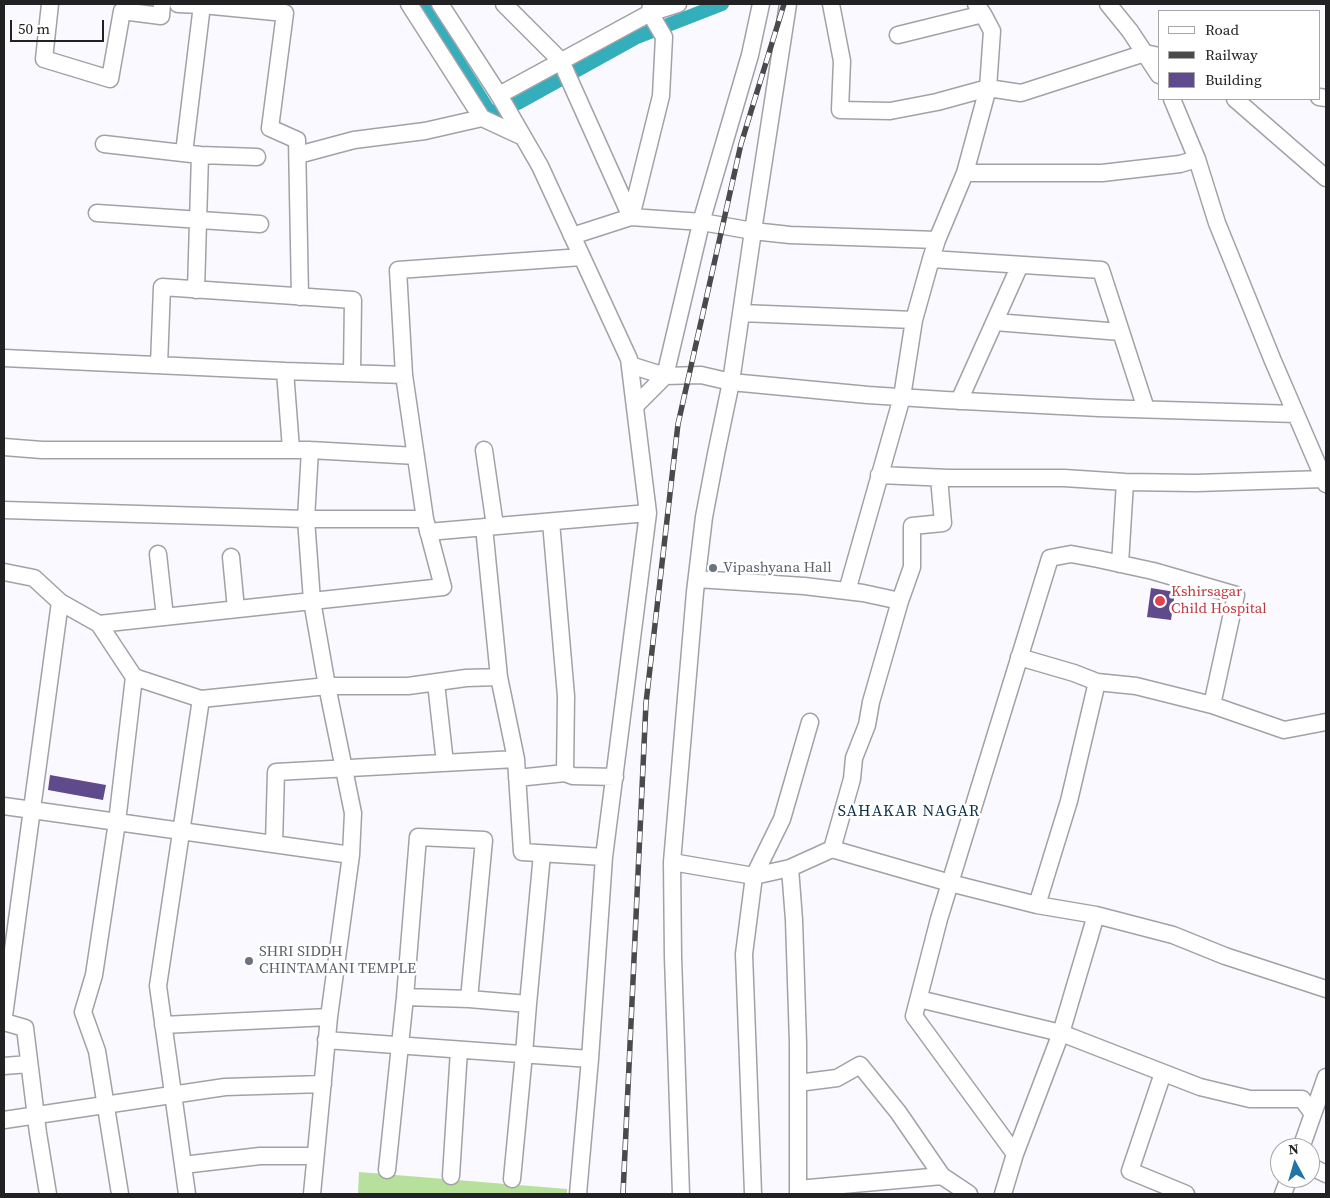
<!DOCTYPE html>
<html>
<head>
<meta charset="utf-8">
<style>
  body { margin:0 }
  #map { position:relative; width:1330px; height:1198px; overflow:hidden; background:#faf9ff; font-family:"Source Serif 4",serif }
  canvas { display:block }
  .frame { position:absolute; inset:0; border:5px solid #222224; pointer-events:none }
  .legend { position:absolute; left:1158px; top:10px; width:162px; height:90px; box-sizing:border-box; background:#fff; border:1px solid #a7a7a7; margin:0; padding:6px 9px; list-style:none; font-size:15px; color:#222224 }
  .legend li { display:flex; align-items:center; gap:10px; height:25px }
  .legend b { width:25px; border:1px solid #a7a7a7 }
  .north { position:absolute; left:1270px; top:1138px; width:50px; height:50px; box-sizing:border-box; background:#fff; border:1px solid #a7a7a7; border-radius:50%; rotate:354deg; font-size:14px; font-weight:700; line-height:20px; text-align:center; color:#222224 }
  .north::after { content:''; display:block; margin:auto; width:18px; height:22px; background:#2174a5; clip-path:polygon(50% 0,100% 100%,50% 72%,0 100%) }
  .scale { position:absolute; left:10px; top:20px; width:94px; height:22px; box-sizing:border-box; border:2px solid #222224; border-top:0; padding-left:6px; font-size:15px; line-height:18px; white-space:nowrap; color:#222224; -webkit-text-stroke:4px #fff; paint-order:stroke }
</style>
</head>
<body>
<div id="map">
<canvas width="1330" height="1198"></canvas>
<div class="frame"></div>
<ul class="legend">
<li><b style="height:6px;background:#fff"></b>Road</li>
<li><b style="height:6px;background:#4a4a4d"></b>Railway</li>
<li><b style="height:14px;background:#5f4a8b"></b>Building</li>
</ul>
<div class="north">N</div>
<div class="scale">50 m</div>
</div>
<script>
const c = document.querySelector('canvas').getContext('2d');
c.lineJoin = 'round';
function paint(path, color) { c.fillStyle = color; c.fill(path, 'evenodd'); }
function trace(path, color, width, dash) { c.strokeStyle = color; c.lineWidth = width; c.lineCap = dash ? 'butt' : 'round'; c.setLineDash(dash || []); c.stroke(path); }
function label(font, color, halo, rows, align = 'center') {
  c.font = font + ' "Source Serif 4",serif'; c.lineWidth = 5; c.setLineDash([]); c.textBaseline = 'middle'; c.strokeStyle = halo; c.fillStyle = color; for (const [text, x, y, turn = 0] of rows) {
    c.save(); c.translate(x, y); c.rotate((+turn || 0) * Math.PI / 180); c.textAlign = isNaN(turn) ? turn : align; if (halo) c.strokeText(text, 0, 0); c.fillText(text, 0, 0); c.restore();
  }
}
paint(new Path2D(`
  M359,1172L567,1189V1194H358Z`), '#b6e09b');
trace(new Path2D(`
  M422,4L490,113L518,103L637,37L722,4`), '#35aebc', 14);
paint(new Path2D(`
  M1151,588L1175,592L1171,620L1147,617Z
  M50,775L106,785L103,800L48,790Z`), '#5f4a8b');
const minor = new Path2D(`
  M50,4L44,59L110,79L122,11L161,16L162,4
  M178,4L202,5V4
  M409,4L482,118L523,137
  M440,4L499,95L540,166L629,359L648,513L604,857L590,1059L578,1194
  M504,4L561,61L631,217L661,96L664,37L650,13L651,4
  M761,4L750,55L702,219L665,376L701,375L731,382L868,395L945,400L1099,408L1296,414
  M831,4L842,61L840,110L890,111L937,102L988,88L992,31L983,14L976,4
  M1108,4L1130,31L1159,75
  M898,35L983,14
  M499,95L650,13L678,4
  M1319,97L1326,98
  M1172,99L1197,159L1217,223L1273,361L1326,484
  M1235,99L1326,178
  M104,144L200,155L196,290
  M184,153L202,5L285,13L270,128L297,140L300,297
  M200,155L257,157
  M298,155L354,140L425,131L482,118
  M965,173H1102L1180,164L1197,159
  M97,213L260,224
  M572,236L631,217L702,222L753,231L788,4
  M937,240L965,173L988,88L1021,93L1145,53L1159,56
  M741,313L914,320L931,259
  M995,322L1121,332
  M4,358L285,371
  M159,365L162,287L353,300L352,373
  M630,365L665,376L635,406
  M404,375L398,270L582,257
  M959,401L1020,265
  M4,447L42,450H310L416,456
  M291,449L285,371L404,375L425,519L443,587L312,601L306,519L310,450
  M484,450L495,526
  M879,475L949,478H1064L1125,482L1196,483L1324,479
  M4,510L306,519H425
  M551,522L566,696L565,773
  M484,527L499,677
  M428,532L648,513
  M158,554L165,617
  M231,557L236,609
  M1120,564L1125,482
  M4,572L34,578L60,602L99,624L312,601L327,686L353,813L351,855L329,1017L312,1194
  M697,579L804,586L863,593L900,601
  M847,591L902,397L914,320
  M99,624L134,677L201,699L158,986L187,1194
  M1019,657L1074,673L1097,682L1136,686L1212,705
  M436,683L445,763
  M201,699L327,686H408L466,678L499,677L516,759L522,852L604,857
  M517,778L565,773L573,776L615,777
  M4,806L351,855
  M274,844L276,772L516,759
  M832,849L852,779L854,758L867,725L871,702L900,601L912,567V526L943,523L939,478
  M672,862L754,876L790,868L832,849L950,883L1050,558L1071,554L1098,559L1153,571L1236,595L1212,705L1284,730L1326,722
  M790,868L794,920L798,1043V1194
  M950,883L1037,905L1096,915L1061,1033L1015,1154L914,1016L939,919Z
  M1037,905L1069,801L1097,682
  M1096,915L1173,935L1225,956L1326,989
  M405,997L469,999
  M919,999L1061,1033L1200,1087L1250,1099H1302L1313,1114
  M4,1016L60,602
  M4,1022L25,1028L38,1133L48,1194
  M163,1025L329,1017
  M326,1040L590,1059
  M4,1066L29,1064
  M1163,1073L1130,1171L1186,1194
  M798,1083L837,1078L860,1065L898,1112L942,1176L969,1194
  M4,1120L225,1087L323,1084
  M1301,1148L1326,1077
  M183,1165L260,1156H315
  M1310,1166L1326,1174
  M387,1170L405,997L418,837L484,840L469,999L528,1004L542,854
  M451,1176L459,1050
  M512,1179L524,1054L528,1004
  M798,1189L942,1176
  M753,1193L744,954L754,876L782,819L810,722
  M120,1194L97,1051L83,1012L94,975L117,822L134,677
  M681,1194L673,957L672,862L695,592L704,517L716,454L731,382L753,231L790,235L937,240L931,259L1101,270L1146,409
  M1003,1194L1015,1154
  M1283,1194L1289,1178`);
trace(minor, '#a2a1a6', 19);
trace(minor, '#fff', 16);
const rail = new Path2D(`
  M623,1194L646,703L678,424L741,144L784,4`);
trace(rail, '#4a4a4d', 5.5);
trace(rail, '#fff', 4, [11]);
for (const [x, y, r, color] of [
  [713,568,5,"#6b7280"],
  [1160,601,6,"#e0444e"],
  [249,961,5,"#6b7280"]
]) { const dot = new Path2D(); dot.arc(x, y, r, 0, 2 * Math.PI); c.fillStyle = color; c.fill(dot); trace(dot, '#fff', 2); }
label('15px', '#5b616d', '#fff', [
  ["Vipashyana Hall",723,568],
  ["SHRI SIDDH",259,952],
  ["CHINTAMANI TEMPLE",259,969]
], 'left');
label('15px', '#be3a42', '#fff', [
  ["Kshirsagar",1171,592],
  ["Child Hospital",1171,609]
], 'left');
c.letterSpacing = '1px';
label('16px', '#0b324a', '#fff', [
  ["SAHAKAR NAGAR",909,812]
]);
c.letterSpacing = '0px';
</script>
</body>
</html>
